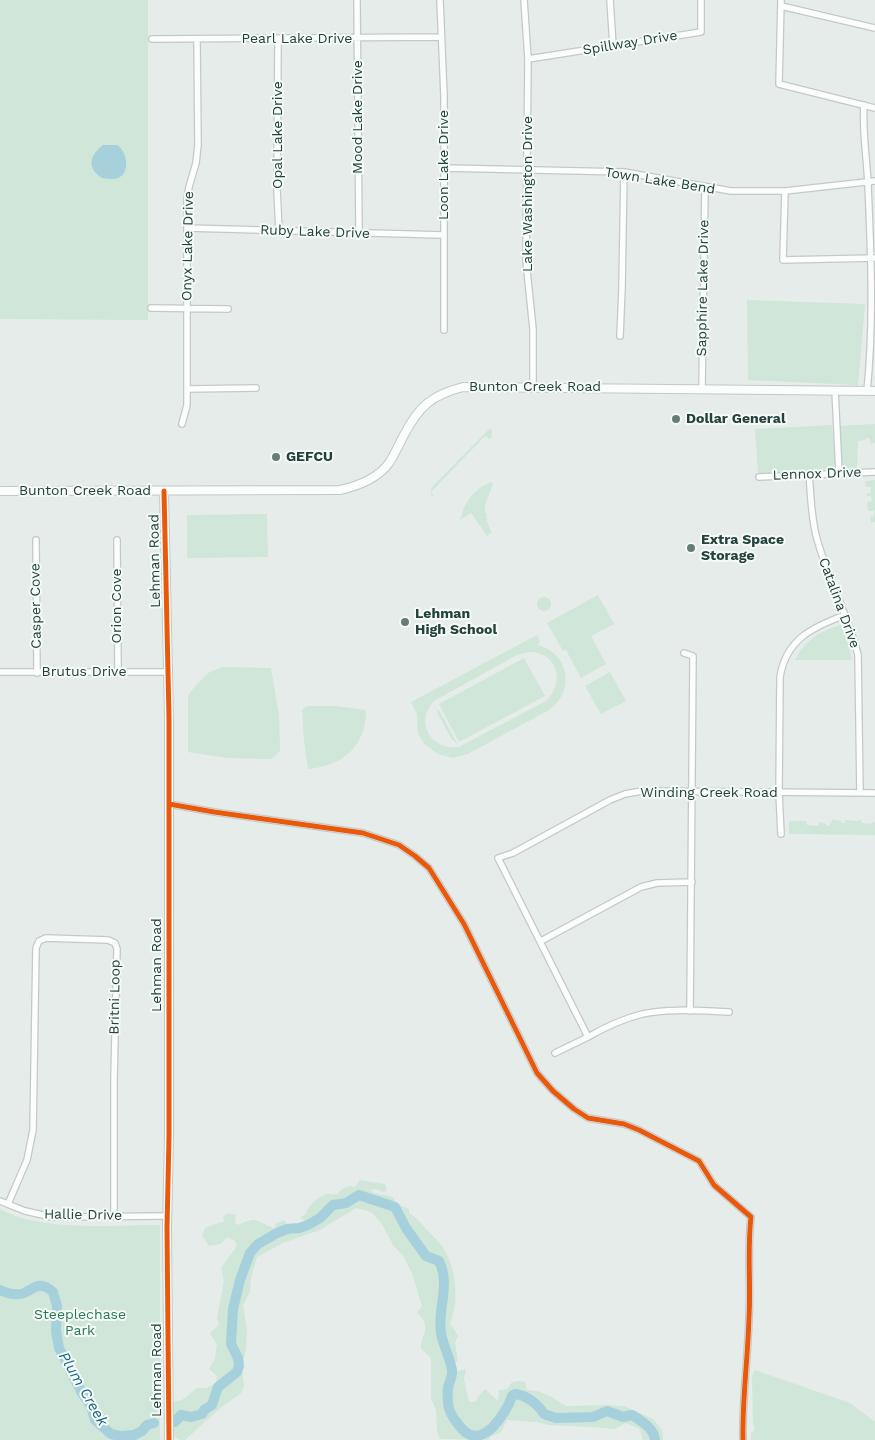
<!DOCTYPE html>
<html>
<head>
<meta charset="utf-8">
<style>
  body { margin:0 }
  canvas { display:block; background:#e6ecea }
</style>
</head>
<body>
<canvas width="875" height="1440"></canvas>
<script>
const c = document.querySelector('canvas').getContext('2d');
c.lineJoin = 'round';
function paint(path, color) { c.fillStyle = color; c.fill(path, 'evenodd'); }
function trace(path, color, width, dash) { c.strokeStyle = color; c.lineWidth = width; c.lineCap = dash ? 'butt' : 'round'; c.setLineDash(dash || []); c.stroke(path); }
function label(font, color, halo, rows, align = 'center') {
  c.font = font + ' "Work Sans",sans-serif'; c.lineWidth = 4; c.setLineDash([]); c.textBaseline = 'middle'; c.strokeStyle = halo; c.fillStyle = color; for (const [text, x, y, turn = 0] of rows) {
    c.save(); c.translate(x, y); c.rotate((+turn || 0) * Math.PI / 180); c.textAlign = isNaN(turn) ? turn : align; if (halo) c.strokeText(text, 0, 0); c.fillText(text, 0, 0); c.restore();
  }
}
paint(new Path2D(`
  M0,0H148V320L0,319Z
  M747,300L865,304L858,385L748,380Z
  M875,424V443L871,444L869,438H866L865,440L858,441L857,469H845L841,462L839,426Z
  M832,425L835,464L831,469L758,474L755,429Z
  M489,429L492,430V437L489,439L485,436L431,492L434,496H431V490L433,486Z
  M875,480V522L871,523L870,517L874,516V511H868L867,502L872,501L871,496H867L866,494L871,493V487H866L865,481Z
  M491,482L493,484L486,502H487L485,505V513L487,514C485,519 489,527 492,532L487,536L471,513L460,520C464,503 474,488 491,482Z
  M267,514L268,557L187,558V515Z
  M598,595L614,624L591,636L606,664L581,678L566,650L563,651L547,623Z
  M537 604a7 7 0 1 1 14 0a7 7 0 1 1-14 0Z
  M841,625L849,647L852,660H795C804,641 821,630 841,625Z
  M537,635L540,642L537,645C569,652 576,691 549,710L468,754L453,758L438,754L424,744L418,733L417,714L411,702ZM529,652C557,652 566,682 546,701L459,747C431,751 414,722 434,701L517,655Z
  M524,658L545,696L459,742L439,704Z
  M222,667L271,668L279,716L280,751L272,759L227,758L188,752V696L196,685L208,673Z
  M610,672L626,701L601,714L585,686Z
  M433,705L437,711L439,710L458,745L453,740H452Z
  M307,706H336L366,710C366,746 343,766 308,769L304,740L302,710Z
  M833,819L841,821L842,823H845V820L858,821L859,819L861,820L862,823L870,824L875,822V835L789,834V821H806L807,825L818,826L820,822L826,824V826L830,825Z
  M360,1180L385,1184L387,1191L382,1192L376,1189L370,1190C377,1197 387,1193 394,1198V1203L409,1209V1213C419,1219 423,1226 431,1234C434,1238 439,1241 442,1246C456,1266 460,1301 450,1323L458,1336L455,1342L458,1361L450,1363L452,1373L466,1369L464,1379L469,1402H475L479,1396L485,1389L498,1401L499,1390L507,1389L512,1382L520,1381L525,1382L527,1390L537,1391L550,1396L566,1406L605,1405L624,1406L653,1419L662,1430L663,1440H643L640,1429L626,1423L615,1429L591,1427L549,1425L536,1422L507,1420L501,1432L490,1437L489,1440L440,1439L437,1431L436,1410L431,1398V1358L421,1349C420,1334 434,1329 417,1313L422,1306L412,1273L403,1256L393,1245L382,1224L371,1212L356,1208L320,1230L283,1243L257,1257L251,1278L250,1292L243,1305L247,1329L246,1349L242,1369L244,1386L241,1393L218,1410L185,1440H180L169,1433V1403L182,1400L197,1388H206L216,1383L217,1376L209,1369L215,1358L217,1345L210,1333L219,1325L217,1319L224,1280L221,1268L237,1246L234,1240L227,1237L221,1244L209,1246L202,1235L205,1228L221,1222H224L223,1217L228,1213L236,1215L235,1223L238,1225C260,1215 256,1222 276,1229L275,1224L284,1220L288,1225L297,1226L307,1222L300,1217L306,1214C307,1206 320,1195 328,1194C331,1194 334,1195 337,1194L342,1189L350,1186L355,1187Z
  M0,1209C40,1232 114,1225 160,1225V1440H0Z
  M755,1370L850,1403L875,1422V1440H751V1433L755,1430L753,1424L752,1376Z`), '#cfe6d8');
paint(new Path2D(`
  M103,145H117C127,151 131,173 118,178C113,180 107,178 102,178C86,168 90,155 103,145Z`), '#a5d0dc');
trace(new Path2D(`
  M0,1290C7,1293 17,1296 24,1293C36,1287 40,1281 53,1292L57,1306L56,1331L59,1348L82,1393L91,1406L95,1420L111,1434L120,1436L134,1435L142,1431L147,1425L154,1423
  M175,1422L181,1415L191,1417L202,1414L204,1410L212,1405L218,1387L237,1372L239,1366L238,1358L231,1344L233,1309L240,1280L250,1253L258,1244L277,1233L287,1229L299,1228L308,1225L320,1218L333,1205L346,1203L359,1195L395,1207L406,1228L426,1256L439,1261C451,1286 437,1308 441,1333C443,1346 450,1357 452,1370C453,1377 449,1381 448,1388C447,1393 448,1399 448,1404C449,1412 453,1418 458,1424C468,1438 478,1440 492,1428C501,1418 508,1409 512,1396L515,1394C526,1395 538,1404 544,1414L556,1418L593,1417L607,1411L623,1417L632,1415C641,1421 654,1428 655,1440`), '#a5d0dc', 10);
const street = new Path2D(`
  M357,0L359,233
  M440,0L444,96V330
  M524,0L528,59L526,261L533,329V387
  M610,0L613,46
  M781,0L779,84L875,108
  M781,6L875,28
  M152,39L441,37
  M278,39L277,189L279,231
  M528,59L701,32V0
  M864,105C862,132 867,158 868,185C871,252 874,324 867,391
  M445,168L624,172L731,191H785L875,181
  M785,191L783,260L875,258
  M187,228L443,235
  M151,308L228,309
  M620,336L622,288L624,172
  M187,389L256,388
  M702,389L705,187
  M835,390L839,473
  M182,424L187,405V200L189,187L196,163L198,145L197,39
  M809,474C811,496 811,518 817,539C828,579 848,615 858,655L860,793
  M759,477L875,472
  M36,540L37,673
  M117,540L118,672
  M684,653L693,656L690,1011
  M0,672H168
  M169,804L214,812L363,833L399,845L415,856L429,868L464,924L537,1073L553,1091L574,1109L588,1118L624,1124L639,1130L699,1161L714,1185L751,1217C747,1251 751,1284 749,1317C748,1358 742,1399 743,1440
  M781,834L779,793L780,677C786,639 813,627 845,615
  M541,941L641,887L657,883L692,882
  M729,1012C701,1011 670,1008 642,1014C623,1019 605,1027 588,1037L498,858L513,853L610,800L625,794L642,791L875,793
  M555,1053L588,1037
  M0,1201L25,1211L52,1217L168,1216
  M8,1204L27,1160L33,1130L36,948L39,941L46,938L108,940L115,943L117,949L114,1079V1216`);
const secondary = new Path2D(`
  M0,491L340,490C358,486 378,478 389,463C395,454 399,444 404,435C419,406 432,395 463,387L875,391
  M164,491L169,717V1137L167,1228L169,1440`);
trace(street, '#c3c9c7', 8);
trace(secondary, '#c1cac7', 10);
trace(street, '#fbfcfc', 5.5);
trace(secondary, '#fbfcfc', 8);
trace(new Path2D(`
  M164,491L169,717V1137L167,1228L169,1440
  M169,804L214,812L363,833L399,845L415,856L429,868L464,924L537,1073L553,1091L574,1109L588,1118L624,1124L639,1130L699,1161L714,1185L751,1217C747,1251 751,1284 749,1317C748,1358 742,1399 743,1440`), '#e8590c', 5);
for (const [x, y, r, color] of [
  [676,419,5,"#677e78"],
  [276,457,5,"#677e78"],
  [691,548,5,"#677e78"],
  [405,622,5,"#677e78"]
]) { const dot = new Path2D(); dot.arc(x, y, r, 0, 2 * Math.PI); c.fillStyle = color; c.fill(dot); trace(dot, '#f5faf8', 2); }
label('14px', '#22423b', '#f5faf8', [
  ["Pearl Lake Drive",297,39],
  ["Spillway Drive",630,43,-9],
  ["Mood Lake Drive",358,117,-90],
  ["Opal Lake Drive",278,135,-90],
  ["Loon Lake Drive",444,165,-90],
  ["Town Lake Bend",660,181,9],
  ["Lake Washington Drive",528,194,-90],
  ["Ruby Lake Drive",315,232,2],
  ["Onyx Lake Drive",188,246,-89],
  ["Sapphire Lake Drive",703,288,-89],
  ["Bunton Creek Road",535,387],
  ["Lennox Drive",817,474,-2],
  ["Bunton Creek Road",85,491],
  ["Lehman Road",155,561,-91],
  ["Catalina Drive",839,603,70],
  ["Casper Cove",36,606,-91],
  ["Orion Cove",117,606,-90],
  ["Brutus Drive",84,672],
  ["Winding Creek Road",709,793],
  ["Lehman Road",157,965,-90],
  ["Britni Loop",115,997,-89],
  ["Hallie Drive",83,1215,1],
  ["Lehman Road",157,1370,-90]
]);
label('bold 14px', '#22423b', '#f5faf8', [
  ["Dollar General",686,419],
  ["GEFCU",286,457],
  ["Extra Space",701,540],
  ["Storage",701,556],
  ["Lehman",415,614],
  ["High School",415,630]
], 'left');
label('14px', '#297b4f', '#f5faf8', [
  ["Steeplechase",80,1315],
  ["Park",80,1331]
]);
label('italic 15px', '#176882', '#f5faf8', [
  ["Plum Creek",83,1389,60]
]);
</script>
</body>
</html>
